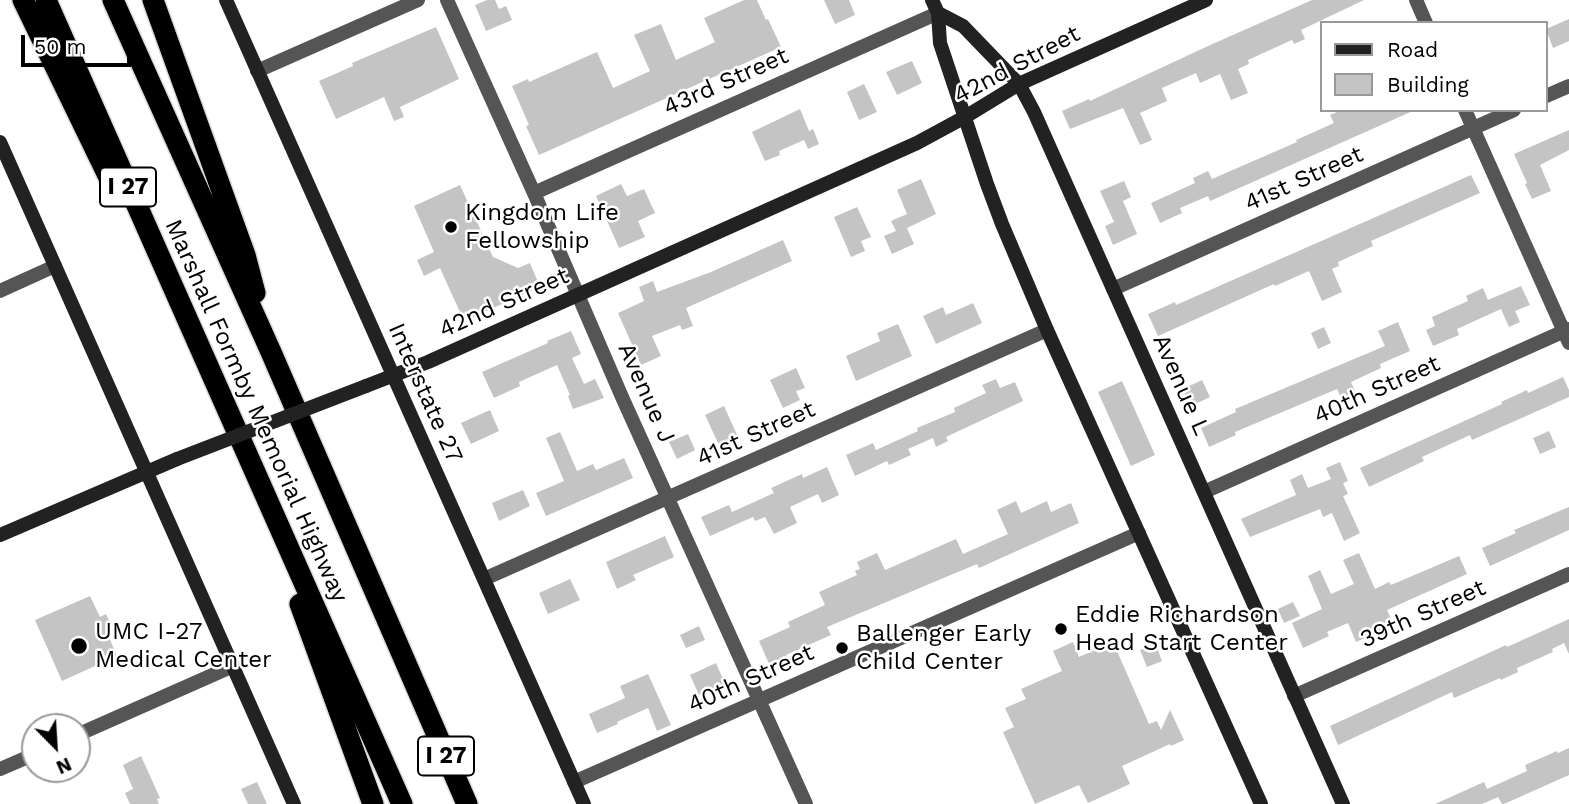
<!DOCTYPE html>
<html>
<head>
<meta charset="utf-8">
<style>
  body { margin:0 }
  #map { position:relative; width:1569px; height:804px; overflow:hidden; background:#fff; font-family:"Work Sans",sans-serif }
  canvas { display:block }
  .legend { position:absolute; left:1320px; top:21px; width:228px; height:91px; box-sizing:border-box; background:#fff; border:2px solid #999; margin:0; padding:9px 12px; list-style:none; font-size:21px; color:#000 }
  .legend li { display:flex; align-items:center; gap:14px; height:35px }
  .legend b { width:35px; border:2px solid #999 }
  .north { position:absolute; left:21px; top:713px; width:70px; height:70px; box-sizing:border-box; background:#fff; border:2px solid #999; border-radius:50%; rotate:156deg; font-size:19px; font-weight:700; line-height:28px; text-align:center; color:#000 }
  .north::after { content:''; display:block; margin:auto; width:24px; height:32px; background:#000; clip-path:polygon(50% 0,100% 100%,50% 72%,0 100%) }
  .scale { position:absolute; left:21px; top:35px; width:110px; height:32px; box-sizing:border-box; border:4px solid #000; border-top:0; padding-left:9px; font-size:21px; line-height:24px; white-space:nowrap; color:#000; -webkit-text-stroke:5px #fff; paint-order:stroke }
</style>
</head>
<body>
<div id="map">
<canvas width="1569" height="804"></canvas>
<ul class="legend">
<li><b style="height:9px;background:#222"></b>Road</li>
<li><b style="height:19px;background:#c4c4c4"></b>Building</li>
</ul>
<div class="north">N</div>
<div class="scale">50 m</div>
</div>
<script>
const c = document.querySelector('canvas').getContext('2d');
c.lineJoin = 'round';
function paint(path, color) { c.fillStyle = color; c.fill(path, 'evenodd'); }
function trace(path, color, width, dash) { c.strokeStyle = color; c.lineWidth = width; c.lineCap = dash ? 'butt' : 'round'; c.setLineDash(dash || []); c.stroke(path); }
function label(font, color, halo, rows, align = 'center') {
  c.font = font + ' "Work Sans",sans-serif'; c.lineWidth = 5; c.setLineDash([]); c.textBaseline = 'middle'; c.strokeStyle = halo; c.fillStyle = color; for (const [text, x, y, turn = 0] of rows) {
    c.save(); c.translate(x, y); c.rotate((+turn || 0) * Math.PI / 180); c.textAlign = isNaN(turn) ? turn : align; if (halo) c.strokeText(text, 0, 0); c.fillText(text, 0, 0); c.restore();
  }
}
paint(new Path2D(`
  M487,0H495L499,9L506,6L512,20L486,31L475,5Z
  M744,0H757L766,20L768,19L781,47L539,155L526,126L529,125L512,86L528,79L529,82L597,52L613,88L650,71L634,35L661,24L676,60L715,42L704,18Z
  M824,0H849L855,15L835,24Z
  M1312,0H1364L1301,30L1305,39L1294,44L1292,40L1248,60L1249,64L1238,69L1248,93L1231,100L1220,74L1200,83L1196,73L1162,88L1167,101L1140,113L1152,140L1140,145L1123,108L1070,129L1062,111L1089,99L1090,101L1208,46Z
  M1569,19V41L1553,48L1546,29Z
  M436,27L459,79L400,107L404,117L394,121L384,97L336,119L319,81L353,66L352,63Z
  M912,61L922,83L897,95L886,72Z
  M864,84L877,112L859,120L847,92Z
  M800,109L809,131L813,129L819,144L808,149L804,140L779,151L780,155L765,161L752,132Z
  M1342,110H1415L1210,201L1208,196L1180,208L1182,213L1160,223L1151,203L1195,183L1193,178L1208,171L1212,179L1297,142L1296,140L1334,123L1330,115Z
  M1569,130V150L1540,165L1551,191L1532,199L1525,184L1527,183L1514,154Z
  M1471,175L1480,193L1371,241L1373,246L1338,262L1339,266L1332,269L1342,292L1322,301L1309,271L1275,286L1274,284L1158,336L1148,314L1175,302L1176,305Z
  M921,179L936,214L907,228L914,244L892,254L884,236L896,231L891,221L907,214L897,190Z
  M1124,181L1131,197L1123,201L1137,234L1113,245L1105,226L1114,222L1100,191Z
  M621,184L627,196L644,189L655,213L638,221L645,237L619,248L596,196Z
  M460,185L493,257L518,268L530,263L540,287L464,321L440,268L424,276L417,260L434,252L414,206Z
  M857,207L871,237L861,241L865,251L851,257L834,217Z
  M783,240L792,261L686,308L693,326L682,330L680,325L652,336L661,356L641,365L618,313L644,301L639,287L653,281L657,292L711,272Z
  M1521,286L1530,305L1515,311L1520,322L1509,327L1501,309L1457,329L1459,335L1433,346L1426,330L1435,326L1432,317L1468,301L1466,296L1483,288L1488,300Z
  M973,303L982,323L936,344L923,316L943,307L946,315Z
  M1398,322L1410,351L1380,364L1381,368L1351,382L1358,398L1344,404L1337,389L1235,432L1236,435L1209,447L1201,428L1236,412L1235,409L1385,346L1378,331Z
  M898,324L912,356L856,381L846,356L880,341L877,333Z
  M1324,327L1331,343L1318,349L1311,333Z
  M571,331L581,354L572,358L584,384L595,379L604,398L573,409L568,396L570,395L557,365L519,382L520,386L494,398L482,372L548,343L547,341Z
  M796,368L805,388L796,391L800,400L783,408L770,380Z
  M1563,377L1569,390V397L1472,440L1470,435L1422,457L1424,461L1369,487L1360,468L1502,404L1501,402L1527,390L1528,393Z
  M996,379L1000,388L1015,382L1023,401L946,437L948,441L936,447L933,438L908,449L911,455L889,465L887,461L855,476L846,455L873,443L876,450L918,431L917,428L955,412L954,408L986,393L982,385Z
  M1202,380L1210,397L1191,406L1183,389Z
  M1122,381L1155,455L1131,466L1098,392Z
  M724,406L738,437L719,445L705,415Z
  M490,410L499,431L471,444L461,423Z
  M1549,431L1556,447L1540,454L1533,438Z
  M560,432L577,471L593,464L596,470L624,458L633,478L546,516L536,493L564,481L546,438Z
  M688,434L695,450L677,459L669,442Z
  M1340,462L1348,481L1343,483L1348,494L1343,496L1360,533L1344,541L1332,513L1323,517L1320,509L1250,537L1241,519L1296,495L1290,480L1302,474L1308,488L1331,479L1326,468Z
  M827,467L839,495L822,503L818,494L790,507L797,523L774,534L765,517L755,521L753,517L710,536L701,517L729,505L732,512L774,493L771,488L802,474L803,478Z
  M523,490L530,506L499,521L492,503Z
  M1016,501L1021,513L1047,501L1051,512L1071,503L1079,523L979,568L977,564L827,627L831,635L786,655L788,658L770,666L759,641L790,627L788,622L825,605L819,592L857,575L855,571L860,569L857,562L877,553L885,570L956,539L963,554L1008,534L997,510Z
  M1569,507V530L1490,566L1482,548L1516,533L1514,530Z
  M665,536L674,557L633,575L636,580L617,589L606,562Z
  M1359,553L1375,589L1389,582L1391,585L1459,556L1467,574L1387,610L1394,625L1356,642L1348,623L1327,632L1329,636L1303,648L1292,623L1322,609L1308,576L1320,570L1331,594L1354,584L1343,560Z
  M570,579L580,600L548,614L539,593Z
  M90,596L100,617L106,614L114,632L108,635L117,656L62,681L35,620Z
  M1293,602L1300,616L1284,623L1278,609Z
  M1569,619V654L1564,643L1552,649L1553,652L1517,668L1518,672L1501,680L1500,678L1454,698L1452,692L1338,745L1330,726L1506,645L1507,647Z
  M699,626L705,640L686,648L680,635Z
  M1073,642L1079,657L1113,642L1149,724L1157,721L1161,730L1170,710L1184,740L1171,746L1170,744L1122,766L1130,784L1088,803L1079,785L1035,804L1003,732L1014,727L1005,708L1026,699L1021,689L1062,671L1053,651Z
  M1156,645L1162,661L1147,667L1140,650Z
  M716,663L725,684L699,695L690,675Z
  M648,674L671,725L657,731L648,708L617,722L618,724L597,733L589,714L625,698L620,686Z
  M1569,748V775L1504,804H1502L1498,797L1482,804H1435L1484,782L1487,789L1527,771L1525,765L1557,751L1558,753Z
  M141,756L160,798L157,799L159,804H130L125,793L133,789L123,765Z
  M257,782L267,804H248L241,789Z`), '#c4c4c4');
const highway = new Path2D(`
  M23,0L115,190
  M46,0L402,804
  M113,0L271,352L467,804
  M153,0L245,255L255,293
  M300,604L373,804`);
trace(highway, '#dbdbdb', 24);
trace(new Path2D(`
  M447,0L534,193L622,397L806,804
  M1416,0L1426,23
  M257,71L418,0
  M1546,96L1569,86
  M1465,110L1569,343
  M534,193L938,13
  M1113,289L1514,110
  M0,291L55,266
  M1204,492L1569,329
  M484,579L1047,330
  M1294,696L1569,574
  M77,735L233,666
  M0,769L35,754
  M574,782L1139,533`), '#555', 14);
trace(new Path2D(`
  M226,0L584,804
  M932,0L938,13L940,43L987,184L1002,224L1047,330L1261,804
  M938,13L963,26L1019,84L1034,112L1343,804
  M0,142L294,804
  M366,386L428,362L917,143L965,117L1019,84L1206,0
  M0,535L177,459`), '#222', 14);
trace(highway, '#000', 21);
trace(new Path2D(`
  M177,459L366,386`), '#222', 14);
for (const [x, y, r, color] of [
  [451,227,7,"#000"],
  [1061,629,7,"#000"],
  [79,646,9,"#000"],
  [842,648,7,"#000"]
]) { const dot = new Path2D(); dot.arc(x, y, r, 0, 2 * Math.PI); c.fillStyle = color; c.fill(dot); trace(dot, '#fff', 2.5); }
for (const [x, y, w] of [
  [128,187,56],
  [446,756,56]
]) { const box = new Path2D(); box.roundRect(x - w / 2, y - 19.5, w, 39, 5); c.fillStyle = '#fff'; c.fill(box); trace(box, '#000', 2); }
label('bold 23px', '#000', null, [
  ["I 27",128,187],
  ["I 27",446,756]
]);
label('24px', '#000', '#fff', [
  ["42nd Street",1017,65,-28],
  ["43rd Street",726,82,-24],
  ["41st Street",1304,179,-24],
  ["42nd Street",504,303,-24],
  ["Avenue L",1181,385,66],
  ["40th Street",1377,390,-24],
  ["Interstate 27",425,393,66],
  ["Avenue J",646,393,66],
  ["Marshall Formby Memorial Highway",256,411,66],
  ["41st Street",756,434,-24],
  ["39th Street",1423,614,-24],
  ["40th Street",751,679,-24]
]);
label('24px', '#000', '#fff', [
  ["Kingdom Life",465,213],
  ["Fellowship",465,241],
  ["Eddie Richardson",1075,615],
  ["Head Start Center",1075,643],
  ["UMC I-27",95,632],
  ["Medical Center",95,660],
  ["Ballenger Early",856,634],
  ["Child Center",856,662]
], 'left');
</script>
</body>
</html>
